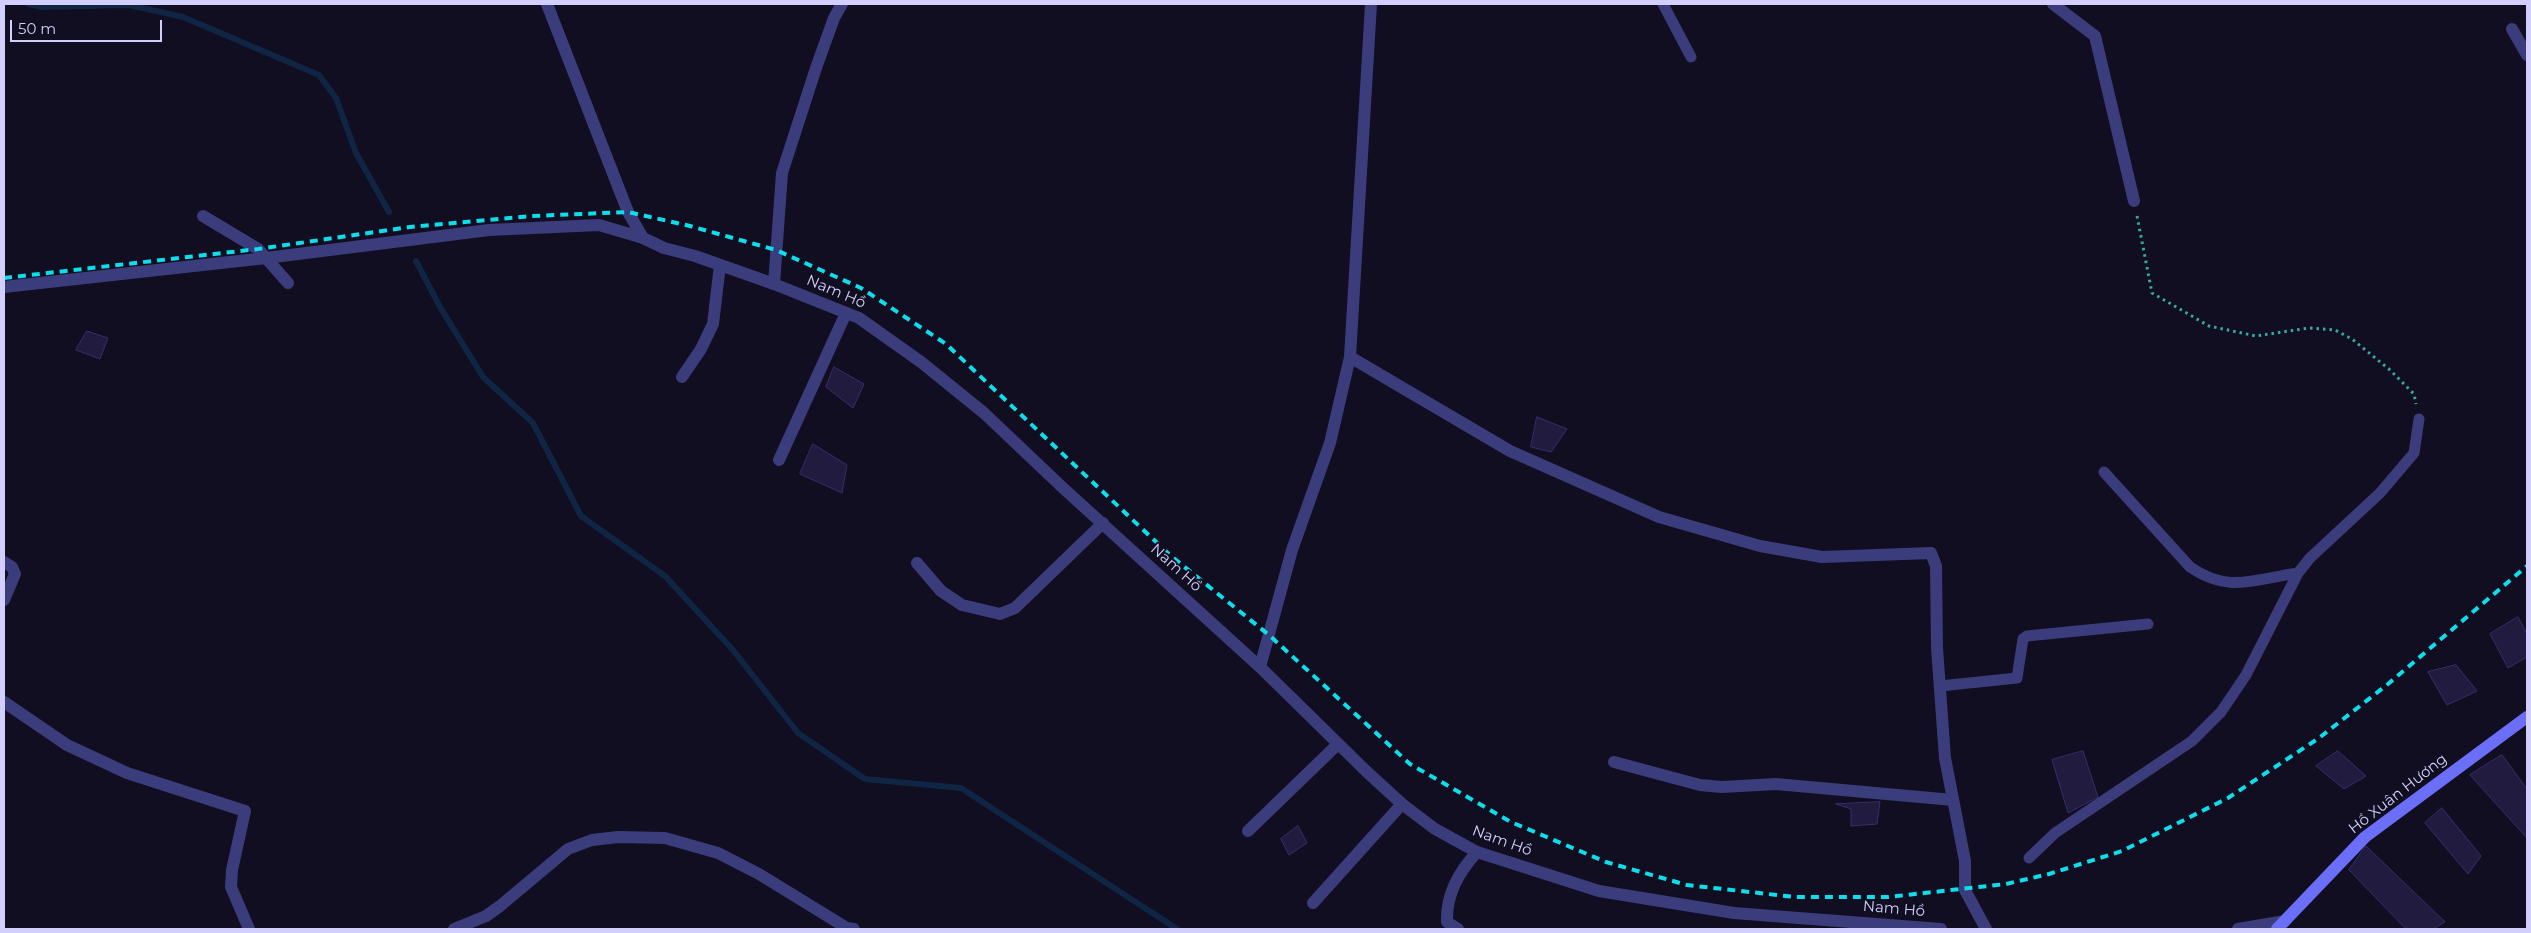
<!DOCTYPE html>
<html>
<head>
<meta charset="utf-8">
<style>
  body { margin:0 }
  #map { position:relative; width:2531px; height:933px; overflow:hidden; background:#100e20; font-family:Montserrat,sans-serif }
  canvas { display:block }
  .frame { position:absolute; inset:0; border:5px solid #d2cffc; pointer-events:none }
  .scale { position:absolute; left:10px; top:20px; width:152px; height:22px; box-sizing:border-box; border:2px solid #d2cffc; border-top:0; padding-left:6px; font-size:15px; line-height:18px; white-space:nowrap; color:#d2cffc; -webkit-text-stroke:4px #100e20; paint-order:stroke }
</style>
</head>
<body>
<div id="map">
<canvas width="2531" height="933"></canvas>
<div class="frame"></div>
<div class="scale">50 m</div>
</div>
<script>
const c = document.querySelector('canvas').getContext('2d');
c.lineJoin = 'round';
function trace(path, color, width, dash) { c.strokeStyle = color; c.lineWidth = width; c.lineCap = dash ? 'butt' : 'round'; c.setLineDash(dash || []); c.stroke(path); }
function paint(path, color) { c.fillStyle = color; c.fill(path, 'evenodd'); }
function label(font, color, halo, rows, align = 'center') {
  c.font = font + ' Montserrat,sans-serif'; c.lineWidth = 4; c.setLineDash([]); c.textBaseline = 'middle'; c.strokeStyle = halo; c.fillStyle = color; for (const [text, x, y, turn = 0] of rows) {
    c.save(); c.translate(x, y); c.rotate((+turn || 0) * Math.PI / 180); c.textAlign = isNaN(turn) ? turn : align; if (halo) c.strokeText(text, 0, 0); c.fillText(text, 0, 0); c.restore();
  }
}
trace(new Path2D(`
  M28,4L43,7L129,5L183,17L319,75L336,98L356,153L389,212
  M416,261L440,307L483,377L533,423L581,516L665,576L733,650L798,733L865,779L961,788L1177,929`), '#0f2543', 6);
const building = new Path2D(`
  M87,331L108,338L100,359L76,350Z
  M834,367L864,384L853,408L826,387Z
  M1537,417L1567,429L1551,452L1531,447Z
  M813,444L847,465L842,493L800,474Z
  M2518,617L2527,634V657L2508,668L2490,634Z
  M2456,665L2477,691L2447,705L2428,672Z
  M2083,751L2098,797L2068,813L2052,760Z
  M2338,751L2366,776L2344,789L2316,766Z
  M2502,755L2527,789V838L2470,775Z
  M1880,802L1877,824L1851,826V809L1836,804Z
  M2442,808L2481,856L2468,874L2425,823Z
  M1298,826L1307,843L1289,855L1281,839Z
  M2366,846L2445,922L2433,929H2406L2349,870Z`);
paint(building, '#211b40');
trace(building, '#382e6a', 1);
trace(new Path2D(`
  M2137,216L2152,293L2209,326L2256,336L2309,328L2335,330L2352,339L2390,370L2414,394L2416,404`), '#34ab9f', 3, [2.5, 4]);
trace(new Path2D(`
  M1663,4L1691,57
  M2104,472L2190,567C2229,594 2255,579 2298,573
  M1940,686L2017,678L2023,639L2027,636L2148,624
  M2029,858L2055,833L2192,741L2221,712L2246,675L2298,573L2310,558L2380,493L2414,453L2419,419`), '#3b3c7c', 11);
trace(new Path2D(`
  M2053,4L2095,36L2134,201
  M2512,29L2527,55
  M203,216L258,249L288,283
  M774,284L782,173L816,68L834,18L842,4
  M4,287L266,258L489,230L599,225L643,238
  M1350,357L1510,451L1659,517L1760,546L1822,557L1931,553L1936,566L1937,648L1945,758L1965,861V890L1986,929
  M682,377L701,349L713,324L720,265
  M779,460L846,313
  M4,562L12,567L15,574L4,600
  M917,563L941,591L962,605L1000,614L1015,608L1103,523
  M1260,667L1292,550L1330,443L1350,357L1371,4
  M4,702L67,745L127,773L245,811L232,870L231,887L249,929
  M1614,762L1700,785L1722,787L1776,784L1953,800
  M1248,831L1338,744
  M1313,903L1402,804
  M454,929L486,916L500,906L568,849L592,840L618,837L665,838L718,853L759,874L847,928L854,929
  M1458,929L1447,922C1446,894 1459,872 1477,852`), '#3b3c7c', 12);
trace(new Path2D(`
  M547,4L628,212L643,238L664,248L695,256L774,284L859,318L921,362L984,413L1062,487L1260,667L1366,771L1402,804L1435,829L1477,852L1599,891L1734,913L1941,929
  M2238,929L2285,921`), '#3b3c7c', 12);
trace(new Path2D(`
  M2277,929L2365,837L2527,717`), '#6b6ef7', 12);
trace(new Path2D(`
  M4,278L258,249L410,227L532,216L628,212L690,226L776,250L861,288L946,344L1171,556L1269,635L1410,764L1511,822L1606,862L1687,885L1795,897H1888L2006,884L2049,874L2122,851L2228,798L2319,738L2388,684L2527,566`), '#0ddeeb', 4, [8, 6]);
label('15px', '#d2cffc', '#100e20', [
  ["Nam Hồ",836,292,23],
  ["Nam Hồ",1176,568,42],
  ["Hồ Xuân Hương",2398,794,-38],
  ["Nam Hồ",1502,841,20],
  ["Nam Hồ",1894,909,5]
]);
</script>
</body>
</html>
